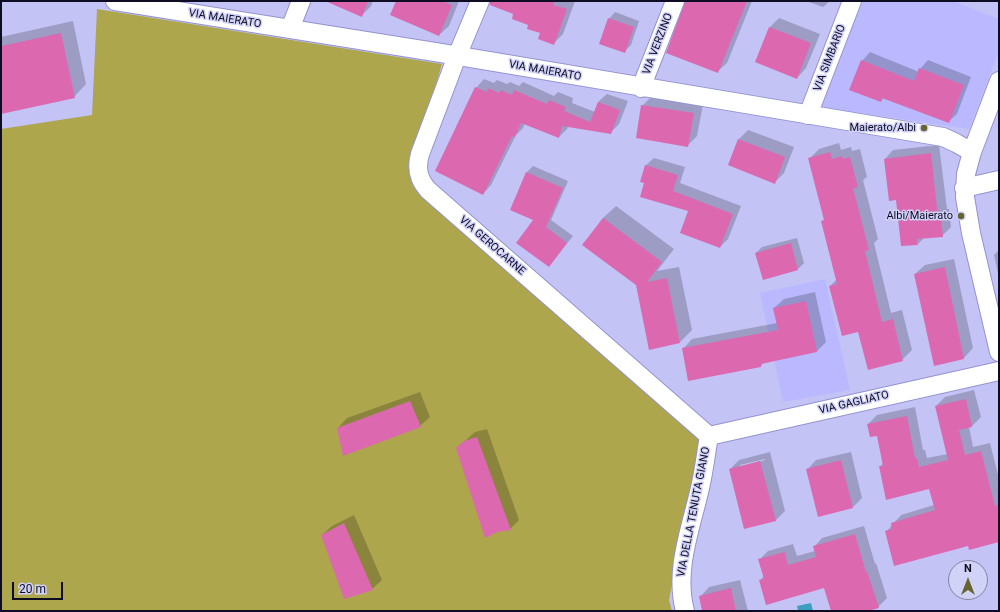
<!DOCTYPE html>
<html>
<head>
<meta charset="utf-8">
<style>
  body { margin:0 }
  #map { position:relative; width:1000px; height:612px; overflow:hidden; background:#c3c3f6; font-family:Roboto,sans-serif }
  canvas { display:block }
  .frame { position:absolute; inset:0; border:2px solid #0e0c22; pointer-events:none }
  .north { position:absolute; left:948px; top:560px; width:40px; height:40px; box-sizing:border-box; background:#d1d2f8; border:1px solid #8383a2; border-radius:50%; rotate:0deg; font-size:11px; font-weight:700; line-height:16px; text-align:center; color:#0e0c22 }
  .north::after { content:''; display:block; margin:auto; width:14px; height:18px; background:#686431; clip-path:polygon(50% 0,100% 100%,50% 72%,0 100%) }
  .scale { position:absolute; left:12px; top:582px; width:51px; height:18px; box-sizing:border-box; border:2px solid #0e0c22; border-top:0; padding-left:5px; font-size:12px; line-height:14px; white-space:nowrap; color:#0e0c22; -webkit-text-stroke:3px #d1d2f8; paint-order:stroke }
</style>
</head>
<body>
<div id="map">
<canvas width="1000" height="612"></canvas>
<div class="frame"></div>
<div class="north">N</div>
<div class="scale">20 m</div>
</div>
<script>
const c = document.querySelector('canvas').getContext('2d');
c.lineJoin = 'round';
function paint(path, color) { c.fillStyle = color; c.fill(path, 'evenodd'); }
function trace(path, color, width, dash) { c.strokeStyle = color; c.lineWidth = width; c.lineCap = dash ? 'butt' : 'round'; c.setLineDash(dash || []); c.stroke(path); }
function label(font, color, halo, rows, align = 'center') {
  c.font = font + ' Roboto,sans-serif'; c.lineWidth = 3; c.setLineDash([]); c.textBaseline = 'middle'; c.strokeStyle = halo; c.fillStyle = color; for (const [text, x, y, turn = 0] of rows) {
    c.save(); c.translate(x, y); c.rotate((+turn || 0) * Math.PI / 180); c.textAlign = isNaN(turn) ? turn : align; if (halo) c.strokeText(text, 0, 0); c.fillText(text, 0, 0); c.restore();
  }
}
paint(new Path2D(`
  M861,1H953L999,19V51L969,129L821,107Z
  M825,279L850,390L783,402L760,293Z`), '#bab9ff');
paint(new Path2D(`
  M97,9L442,64L409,172L413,186L700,441L669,600L672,611H1V129L92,115Z`), '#ada64d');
paint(new Path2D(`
  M811,603L813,611H798L797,606Z`), '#3f9ebf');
paint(new Path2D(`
  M326,1H373L371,6L362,15Z
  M397,1H459L449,26L439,35Z
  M504,1H575L563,34L553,44L530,24L515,14Z
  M686,1H752L727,63L717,72Z
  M806,1H830L823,7Z
  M615,12L639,21L631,45L624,52L609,19Z
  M779,18L820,34L806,68L797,78L770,27Z
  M73,21L86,84L74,97L1,113V37Z
  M870,52L919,72L920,69L928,60L971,77L957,114L948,122L884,98L881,101L862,61Z
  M484,79L494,83L497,80L507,84L510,82L519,86L523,82L554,96L558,92L573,98L572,103L595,112L598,102L607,94L628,101L619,124L610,133L568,126L567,129L559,137L525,123L523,128L516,135L491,185L483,194L476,88Z
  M652,96L703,104L697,136L688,145L642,106Z
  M748,130L794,147L784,173L775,182L729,165L739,139Z
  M839,143L841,150L851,147L852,151L860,149L867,177L863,180L878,239L874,243L891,313L902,310L912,350L902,360L859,331L830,286L837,279L822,222L825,219L810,158L819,149Z
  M939,145L947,209H949L951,227L942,236L924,238L918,244L897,199L890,200L885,159L893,150Z
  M654,158L685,167L680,183L741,206L728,239L720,247L690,210L645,166Z
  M533,166L568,181L551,220L573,236L549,266L535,220L511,209L527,172Z
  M616,206L674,249L657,271L679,267L692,330L680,342L650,348L637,284L584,245L603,218Z
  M797,238L804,263L798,269L756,253L762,247Z
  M999,250V278L994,255Z
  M954,259L973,348L964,358L935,364L915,274L925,265Z
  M815,292L826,342L817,351L764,362L761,366L683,349L692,339L777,323L774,308L784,299Z
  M974,390L981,417L972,426L969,427L973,447L990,443L999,479V541L969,545L886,532L901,515L934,505L930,488L880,467L883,463L878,435L868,424L877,415L915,407L923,450H925L927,458L948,454L936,406L945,397Z
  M420,392L430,417L420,426L338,428L347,418Z
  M487,429L519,520L510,529L457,448L475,432Z
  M770,452L785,511L775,521L730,469L739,460ZM765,459V460L740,467V465Z
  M851,452L862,498L853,507L807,470L816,460Z
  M354,515L382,580L372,589L322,535L332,526Z
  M864,526L875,564L876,563L887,598L878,607L864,611H832L825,587L760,580L764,576L759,560L768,551L793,544L797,556L815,551L814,547L822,538Z
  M740,580L748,611H703L700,597L709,587Z`), '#0003');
paint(new Path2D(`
  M325,1H368L362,17Z
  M396,1H442L452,5L439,36L390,15Z
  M490,1H555L553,5L567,9L554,45L538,39L540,33L527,29L528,25L512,19L513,14L490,5Z
  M685,1H747L718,73L666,53Z
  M608,18L634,27L625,53L599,44Z
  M769,27L811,43L797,79L755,62Z
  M61,33L75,98L1,114V46Z
  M861,60L914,81L919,68L964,85L949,123L882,98L881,102L849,90Z
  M475,87L487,92L488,88L499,93L501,90L512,95L514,90L547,104L549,100L566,107L564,111L590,122L598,102L620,110L611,134L562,126L559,138L521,123L515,137L512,136L483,195L435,171Z
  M641,105L694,113L688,147L636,138Z
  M738,139L785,157L775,184L728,165Z
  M830,152L832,159L842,156L843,159L850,157L858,187L853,188L869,250L865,251L882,322L893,319L903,361L868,370L858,332L842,336L829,286L837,284L821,221L824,220L808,158Z
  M931,153L938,217H941L943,237L917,239L918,245L901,246L896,200L889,201L884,159Z
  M645,165L678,175L673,191L733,214L720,248L680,233L688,211L640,197L644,183L640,182Z
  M526,172L563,188L546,227L567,243L549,267L516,243L533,220L510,210Z
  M603,218L662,262L647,282L667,278L680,343L649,350L636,285L582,245Z
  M791,243L798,270L763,280L755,253Z
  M945,267L964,359L934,366L914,274Z
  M806,301L817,352L761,364V367L688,381L682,348L778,330L773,308Z
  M966,399L972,427L959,430L965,455L981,451L995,506L999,505V542L969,550L968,546L894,566L885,531L892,529L891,523L935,510L929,489L886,500L879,466H883L877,436L870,437L867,424L907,416L915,458H917L919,467L948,460L935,406Z
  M410,401L421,427L343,456L337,428Z
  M477,437L511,530L497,532L485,538L456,448L464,441Z
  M841,460L853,508L818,517L806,469Z
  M760,461L776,521L744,529L729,469Z
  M344,523L373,590L344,599L321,535Z
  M855,534L866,572L867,571L879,608L868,611H831L824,588L766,605L759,580L764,579L758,559L785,552L788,565L816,557L813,546Z
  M731,588L736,611H702L699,596Z`), '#dc68b0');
const street = new Path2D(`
  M115,1L435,52L943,137L956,143L972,152
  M480,1L457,56L420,154C416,168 418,179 428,190L709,436
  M290,29L301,1
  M999,81L972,152L966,174L965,197L971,233L999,352
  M641,88L675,1
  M808,115L852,1
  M964,188L999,180
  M709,436L999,371
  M685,611C674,570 691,528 700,488C704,471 706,453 709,436`);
trace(street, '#9493cf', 20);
trace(street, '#fff', 18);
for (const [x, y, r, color] of [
  [924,128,4,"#686431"],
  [961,216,4,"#686431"]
]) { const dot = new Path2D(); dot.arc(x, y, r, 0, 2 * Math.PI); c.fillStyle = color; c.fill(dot); trace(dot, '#d1d2f8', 1.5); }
label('11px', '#0e0c22', '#d1d2f8', [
  ["VIA MAIERATO",225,19,9],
  ["VIA VERZINO",658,44,-69],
  ["VIA SIMBARIO",830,58,-69],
  ["VIA MAIERATO",545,71,10],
  ["VIA GEROCARNE",492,246,41],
  ["VIA GAGLIATO",854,403,-13],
  ["VIA DELLA TENUTA GIANO",694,512,-79]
]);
label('11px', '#0e0c22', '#d1d2f8', [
  ["Maierato/Albi",916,128],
  ["Albi/Maierato",953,216]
], 'right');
</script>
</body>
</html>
